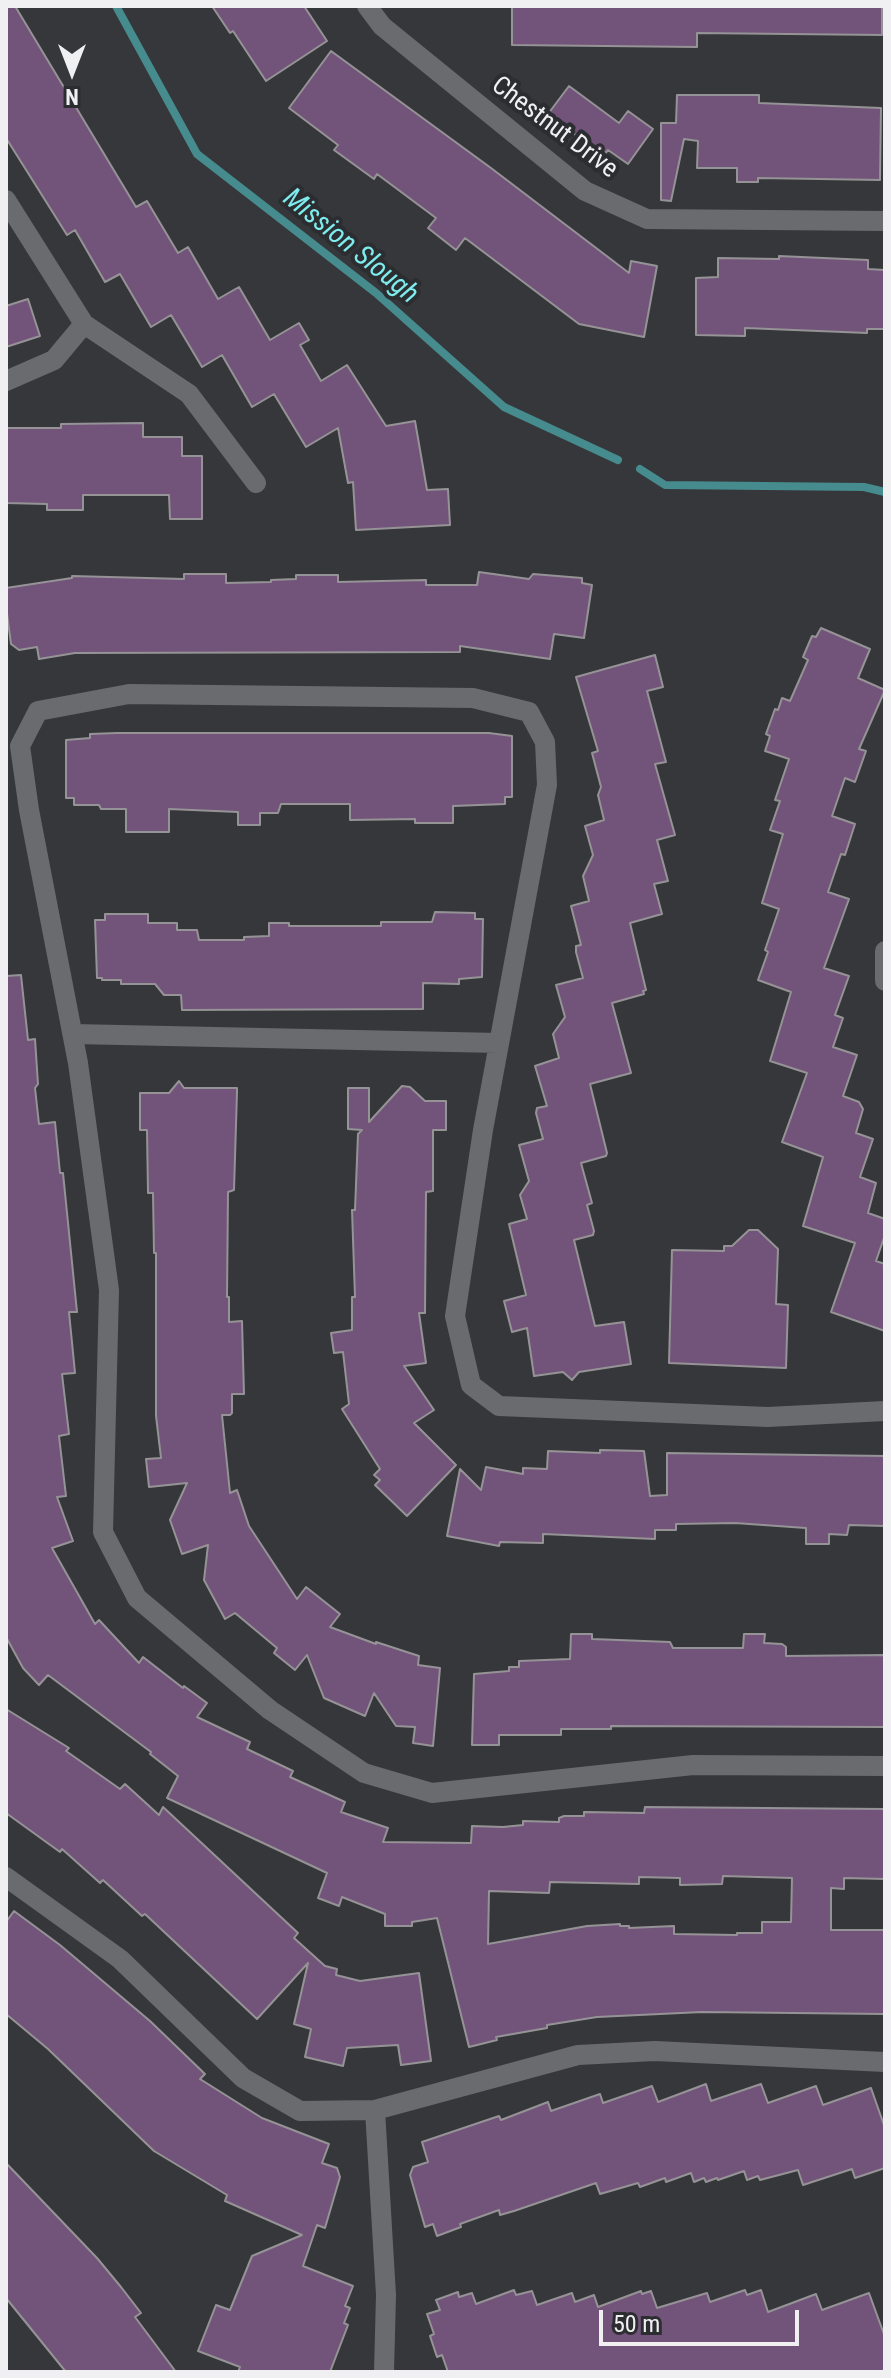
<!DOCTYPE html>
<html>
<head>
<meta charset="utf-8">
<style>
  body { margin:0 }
  #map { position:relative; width:891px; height:2378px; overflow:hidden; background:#36373a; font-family:"Roboto Condensed",sans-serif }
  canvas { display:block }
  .frame { position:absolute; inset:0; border:8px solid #f0f0f2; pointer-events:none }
  .north { position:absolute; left:32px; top:32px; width:80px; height:80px; -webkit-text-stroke:6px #2c2d30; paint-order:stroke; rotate:180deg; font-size:22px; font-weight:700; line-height:32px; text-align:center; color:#f0f0f2 }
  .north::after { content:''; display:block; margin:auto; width:28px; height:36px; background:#f0f0f2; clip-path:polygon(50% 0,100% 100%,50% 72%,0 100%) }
  .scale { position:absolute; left:599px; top:2310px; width:200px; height:36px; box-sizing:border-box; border:4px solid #f0f0f2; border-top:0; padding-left:10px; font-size:24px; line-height:28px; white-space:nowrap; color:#f0f0f2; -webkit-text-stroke:6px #2c2d30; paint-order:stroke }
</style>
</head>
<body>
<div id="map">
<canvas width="891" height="2378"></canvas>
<div class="frame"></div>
<div class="north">N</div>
<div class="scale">50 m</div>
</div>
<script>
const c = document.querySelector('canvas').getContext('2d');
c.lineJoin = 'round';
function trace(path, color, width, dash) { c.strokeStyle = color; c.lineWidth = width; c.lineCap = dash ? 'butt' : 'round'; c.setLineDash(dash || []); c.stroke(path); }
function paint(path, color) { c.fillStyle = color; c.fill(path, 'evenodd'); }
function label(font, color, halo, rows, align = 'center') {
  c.font = font + ' "Roboto Condensed",sans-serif'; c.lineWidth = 8; c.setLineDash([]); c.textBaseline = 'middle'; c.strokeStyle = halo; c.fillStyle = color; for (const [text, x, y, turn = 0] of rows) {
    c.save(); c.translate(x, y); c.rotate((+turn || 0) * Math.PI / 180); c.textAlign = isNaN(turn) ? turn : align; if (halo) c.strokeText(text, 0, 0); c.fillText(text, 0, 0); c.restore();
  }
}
trace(new Path2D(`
  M116,6L197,154L376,293L504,407L618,460
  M640,469L665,485L864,487L885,492`), '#468b8d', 8);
const building = new Path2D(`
  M6,6H15L136,207L147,201L178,253L188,247L218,299L239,287L270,340L299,323L309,340L300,345L321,381L347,365L386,426L415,421L427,490L448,489L450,525L356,530L353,482L348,483L338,428L306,447L274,394L252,407L222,355L202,367L171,315L151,327L120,274L105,282L75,230L67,235L6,138Z
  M212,6H304L327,41L266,81L233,31L230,33Z
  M512,6H882V35L697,33V47L512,45Z
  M331,51L491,168L629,273L631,261L657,266L644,337L579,324L465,238L456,250L428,228L436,218L377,174L374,179L334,150L338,145L289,108Z
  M569,86L619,123L628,111L653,129L628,164L608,150L603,156L548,114Z
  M677,95H759V103L881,108L880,180L758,178V182H737V168H697L698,141L684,139L671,201L661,200V123H676Z
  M779,256L868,260V269L885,270V329H867V333L745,328V336L696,335V278L718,277V258L779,259Z
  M28,299L40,336L6,347V306Z
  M143,423V437H182V456H202V519H170L169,495H83V510H47V504L6,503V428H61V424Z
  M479,572L529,579L533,574L582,578V583L592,585L584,638L554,634L550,659L460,646V652L75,653L39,659L37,647L19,650L11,644L6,606V588L72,578V576L184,579V574H226V583L271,582V580L296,579V575H338V582L426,580V585H477Z
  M821,628L870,649L858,678L885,690L859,749L866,751L855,782L845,778L832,816L855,824L845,855L841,854L828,892L849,899L824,968L849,976L835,1015L843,1018L833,1047L857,1055L843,1096L859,1102L863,1109L856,1133L873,1139L860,1177L876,1183L868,1213L885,1219V1235L876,1261L885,1264V1331L831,1312L855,1243L803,1226L823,1157L782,1142L807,1073L770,1061L791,992L758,980L768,952L765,950L779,909L762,903L783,834L770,830L780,801L775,800L789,759L765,751L770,736L766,734L775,709L778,710L782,698L790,701L808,660L803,657L812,636L816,637Z
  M655,655L663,687L647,691L666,762L655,764L675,835L657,840L668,881L654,884L662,914L630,923L646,990L643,991L644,994L612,1003L631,1073L590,1084L607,1153L606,1156L581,1163L592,1203L587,1205L594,1231L593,1235L574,1240L595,1326L624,1322L631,1364L579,1372L572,1380L563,1372L534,1376L527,1328L512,1332L504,1301L526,1295L509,1224L527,1219L520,1195L529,1181L519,1145L543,1139L536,1113L537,1108L547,1106L535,1066L559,1058L553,1034L565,1017L556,985L583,978L576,952V946L581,945L571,906L589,901L583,876L593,855L585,826L604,820L598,795L601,787L592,753L598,751L576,677Z
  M117,733H489L512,736V797H505V804L453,806V823H415V819L350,820V804H281L278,813H260V825H238V812L169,809V832H126V809H101L99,805H74V798H66V740L90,738V734Z
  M435,912L475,913V919H483L482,977L459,979V984L423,983V1009L182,1010L181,995H164L155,984H121V980H102V978H97L95,920H105V914H148V923H177V930H197L199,940H244V937L269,936V923H289V926H381V922H432Z
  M21,975L28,1040L35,1039L38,1084L35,1088L39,1124L55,1122L60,1173H63L77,1312H69L75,1373L62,1374L69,1434L59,1436L66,1496L57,1497L73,1541L52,1548L95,1624L99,1620L139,1663L143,1657L183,1688L184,1686L207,1703L197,1717L250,1742L247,1749L293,1771L290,1777L345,1802L341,1812L388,1828L383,1842L471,1843L472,1826L503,1827L523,1825V1821L559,1822V1818L564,1816H584V1812L644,1813L645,1807L885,1809V1879L844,1878V1889L831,1888V1930H885V2014L702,2012L597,2017L547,2025V2028L496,2037L497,2040L469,2047L437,1918L412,1922V1926H385V1914L342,1897L339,1906L318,1898L327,1873L167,1798L178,1776L150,1754L151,1752L48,1675L39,1685L23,1668L6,1637V976ZM723,1876L792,1878L791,1922H762V1933H737V1935L674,1934V1926L629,1928V1926H620V1924L587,1926L488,1944L489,1891L549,1893L550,1882L639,1884V1877L680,1878V1885L722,1884Z
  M179,1081L184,1088H237V1092L234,1190L228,1192L227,1297H229V1322L242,1321L244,1394H232V1413L230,1415H222L230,1493L237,1490L249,1526L297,1599L306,1587L340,1614L330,1627L376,1644V1642L419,1656L418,1665L440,1668L433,1746L413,1743L415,1727L396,1726L374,1693L365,1716L324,1698L307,1655L295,1670L274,1653L277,1648L235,1613L225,1619L204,1580L208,1545L182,1554L170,1520L187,1483L149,1487L146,1459L161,1458L156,1416V1253H154L153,1193H148L147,1130H140V1093H169Z
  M402,1086L410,1087L425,1101H446V1130H433V1191L426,1192L425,1313H419L426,1363L404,1366L434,1410L414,1423L456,1465L407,1516L375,1485L380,1480L374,1475L380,1469L342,1409L349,1404L343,1352L334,1353L331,1333L352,1330V1297H355L352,1210H355L358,1134L362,1130L348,1129V1088H369V1122Z
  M749,1230H758L778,1249L776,1304L788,1305L786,1368L669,1363L672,1250L724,1251V1246H732Z
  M600,1450L644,1451L650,1496L667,1495V1453L885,1456V1526L849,1525L847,1535L829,1534V1544H806V1528L735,1523L676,1524V1530H655V1539L543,1534V1543L500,1542L499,1546L447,1536L460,1469L481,1490L486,1467L523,1474V1468L547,1469L548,1451L600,1453Z
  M571,1634H592V1639L670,1642L673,1648H743L744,1634H765L764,1643L782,1644L786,1647V1656L885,1655V1727L611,1726V1729H561V1735H499V1745H472L474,1674L509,1671V1667H519V1661L570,1659Z
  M6,1709L69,1748L66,1751L120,1789L125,1784L159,1815L163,1807L298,1933L294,1938L325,1966L337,1969L336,1975L360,1981L419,1973L431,2061L401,2065L398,2045L347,2048L343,2066L305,2057L311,2029L294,2024L308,1963L257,2019L145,1914L142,1916L103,1880L100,1883L62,1849L60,1852L6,1813Z
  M14,1911L60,1945L150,2021L205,2074L200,2079L262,2118L329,2144L322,2163L337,2168L340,2177L325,2228L317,2225L303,2266L353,2286L345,2306L350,2308L344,2323L348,2325L330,2372H238L240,2367L198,2351L216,2305L230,2310L252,2256L302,2235L225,2201L227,2195L154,2151L48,2049L6,2014V1922Z
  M706,2084L711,2101L761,2084L768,2103L816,2086L823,2105L871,2088L885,2128V2168L855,2178L852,2169L803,2185L798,2170L760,2180L758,2176L747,2180L744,2171L718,2180L717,2178L706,2182L704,2178L694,2182L691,2173L666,2182L665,2178L640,2187L638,2183L600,2194L596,2183L514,2211L500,2215L499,2210L460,2224L461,2227L437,2236L433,2224L425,2227L410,2175L413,2167L428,2162L422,2142L499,2116L501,2120L548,2102L551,2111L600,2094L603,2103L652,2086L658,2102Z
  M6,2163L97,2258L121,2287L141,2313L135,2317L176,2372H66L6,2298Z
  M514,2290L516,2295L532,2291L537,2305L572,2293L575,2302L594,2295L598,2307L641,2291L642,2294L651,2291L657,2308L707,2293L710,2302L745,2290L747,2295L761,2290L768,2312L816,2294L822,2310L869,2293L885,2337V2372H448L442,2355L437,2357L430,2336L434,2334L427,2314L440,2310L436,2300L458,2292L459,2297L472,2293L476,2304Z`);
paint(building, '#72547a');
trace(building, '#959396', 2);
trace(new Path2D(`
  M367,6L382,26L585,191L647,219L885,221
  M6,200L84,324L189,394L256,483
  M6,381L54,360L84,324
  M885,951V981
  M73,1034L499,1043
  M885,1411L768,1417L499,1406L471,1385L455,1316L483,1130L547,785L545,742L529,712L473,698L129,694L38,711L20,746L29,810L78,1063L109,1290L103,1532L137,1598L270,1710L364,1773L432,1793L693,1765L885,1766
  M6,1877L120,1959L243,2078L300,2111L375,2110L578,2055L655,2051L885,2062
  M375,2110L386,2295L384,2372`), '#6a6b6f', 20);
label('26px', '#f0f0f2', '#2c2d30', [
  ["Chestnut Drive",554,128,37]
]);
label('italic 28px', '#7eebed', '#2c2d30', [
  ["Mission Slough",350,247,39]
]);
</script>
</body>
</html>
